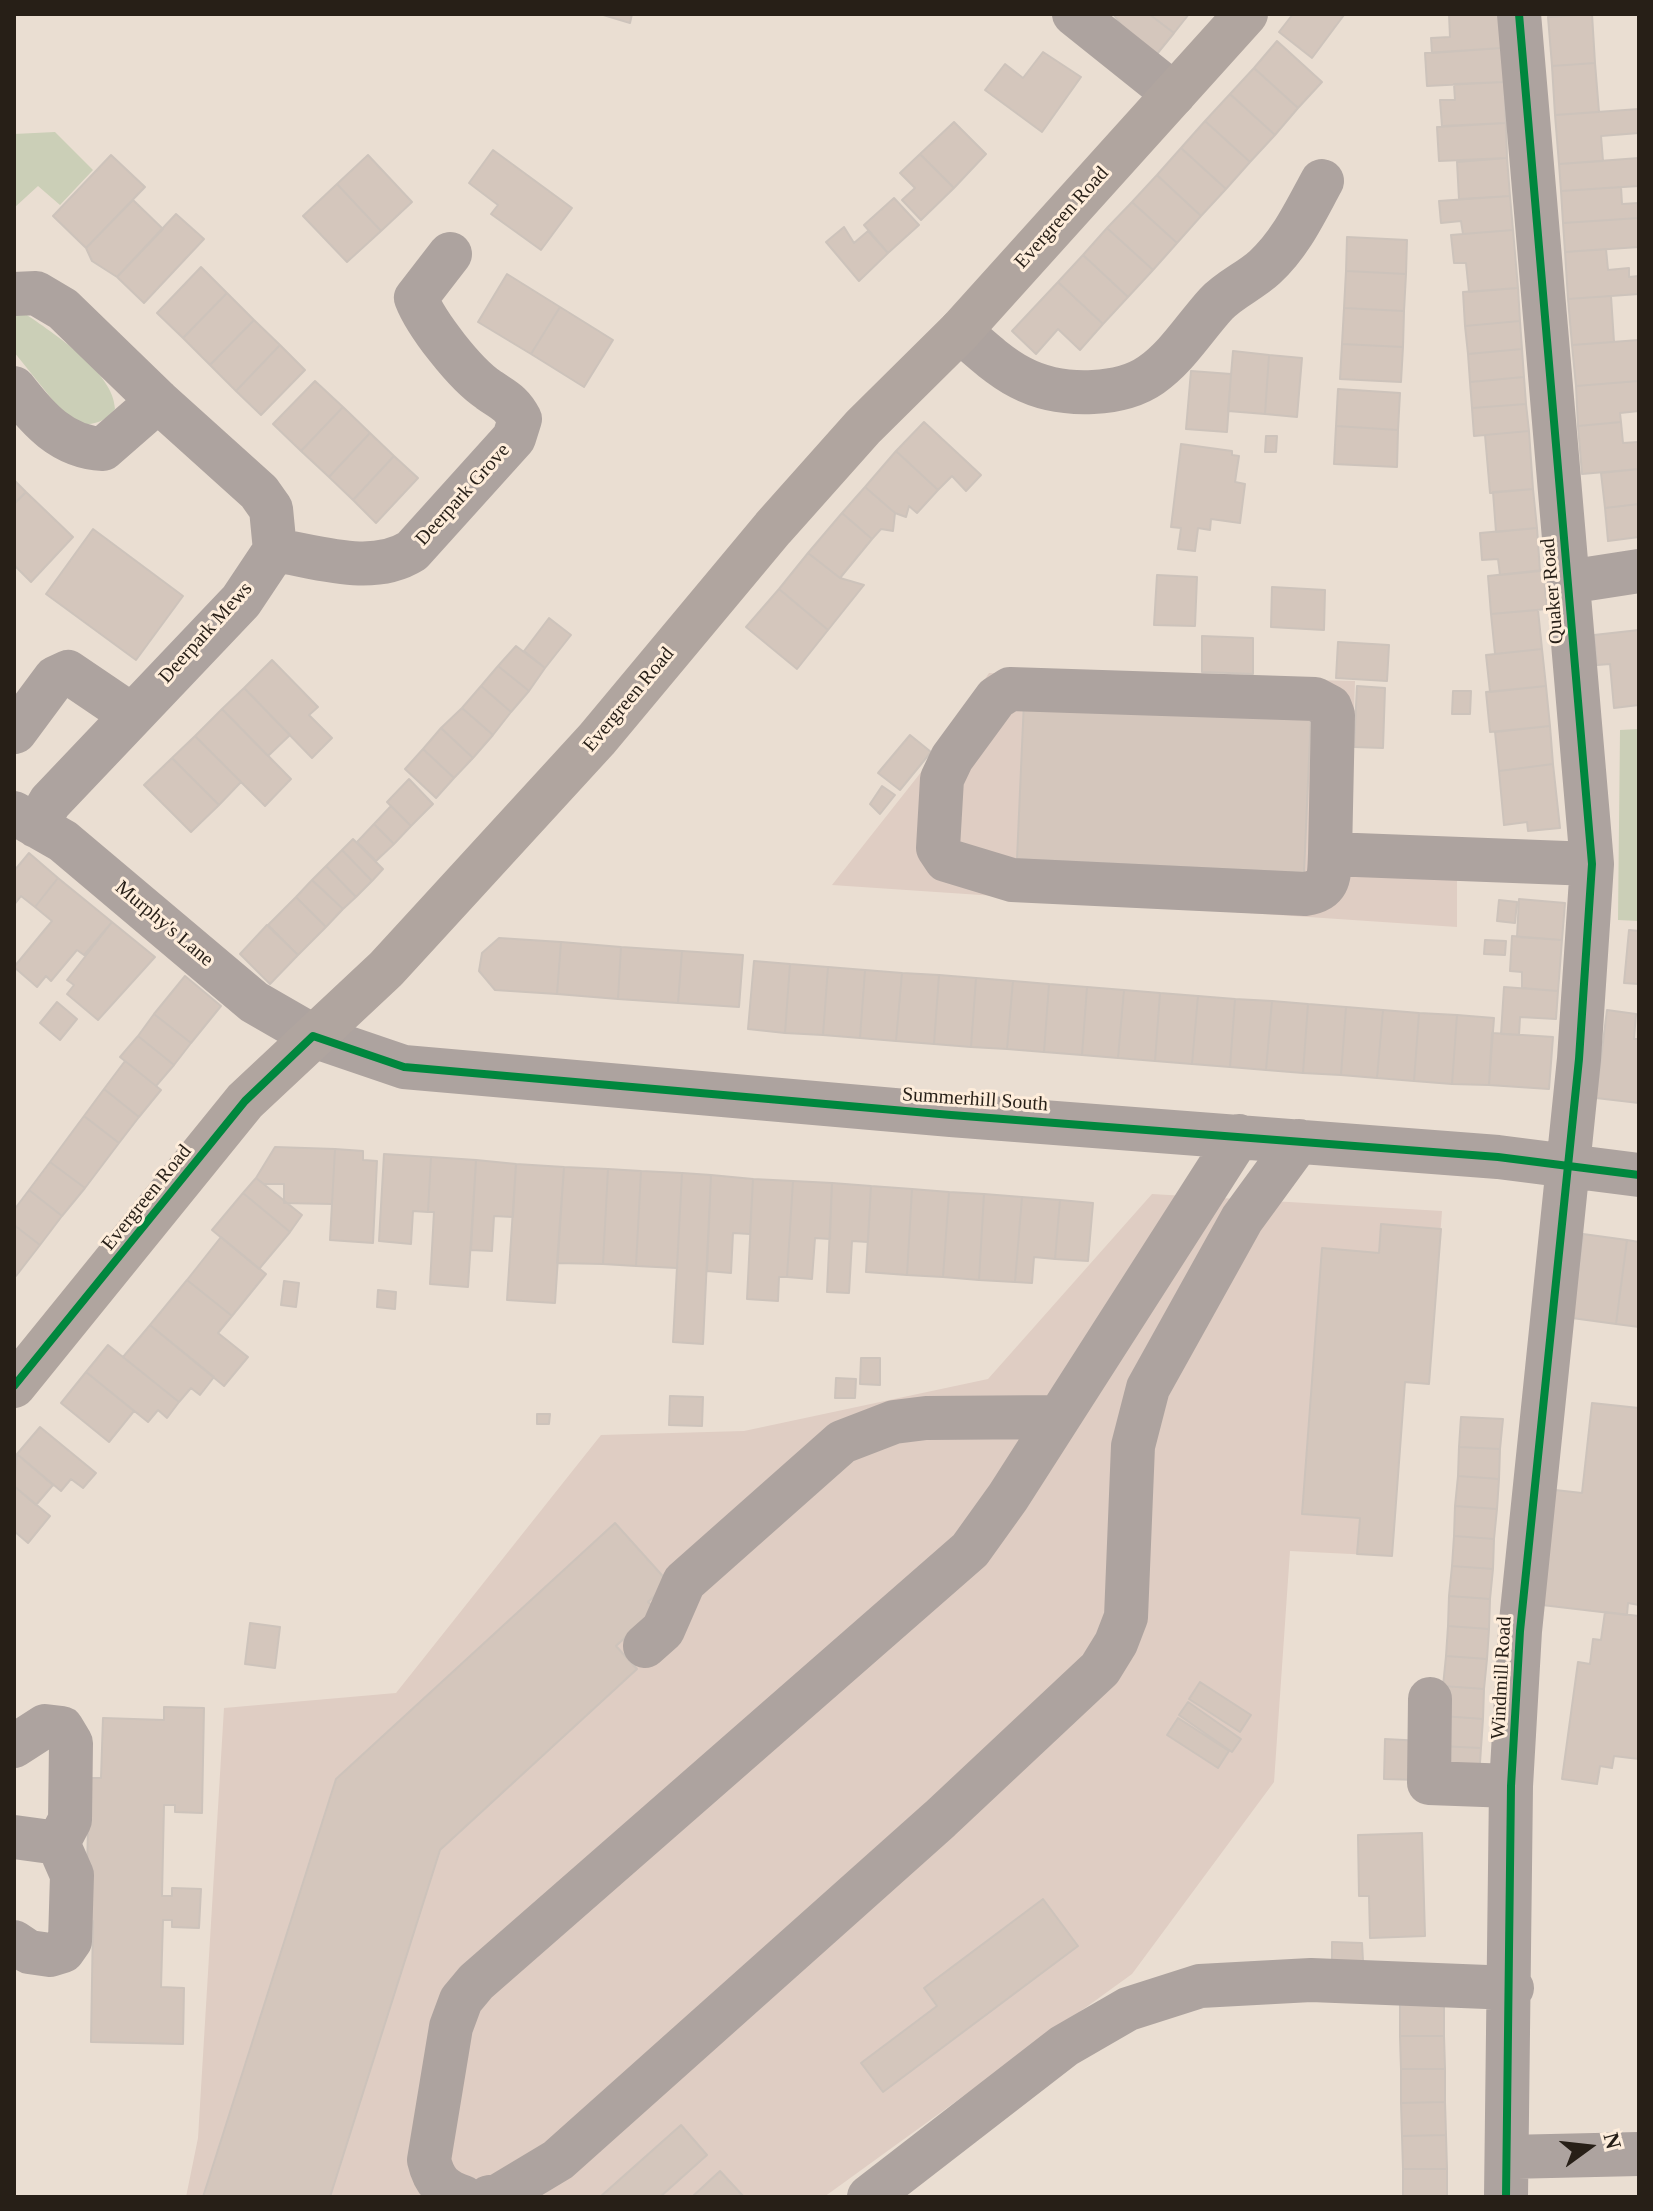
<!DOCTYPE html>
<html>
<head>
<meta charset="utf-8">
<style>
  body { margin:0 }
  #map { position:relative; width:1653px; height:2211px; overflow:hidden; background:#eaded2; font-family:"Times New Roman",serif }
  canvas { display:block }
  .frame { position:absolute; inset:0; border:16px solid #271f17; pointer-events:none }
  .north { position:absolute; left:1549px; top:2107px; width:80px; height:80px; -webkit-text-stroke:6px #feeddb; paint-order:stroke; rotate:75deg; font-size:22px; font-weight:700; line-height:32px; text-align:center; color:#271f17 }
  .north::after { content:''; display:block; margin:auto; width:28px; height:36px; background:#271f17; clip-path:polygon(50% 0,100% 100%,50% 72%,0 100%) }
</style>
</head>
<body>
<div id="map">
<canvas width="1653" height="2211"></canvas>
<div class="frame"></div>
<div class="north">N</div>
</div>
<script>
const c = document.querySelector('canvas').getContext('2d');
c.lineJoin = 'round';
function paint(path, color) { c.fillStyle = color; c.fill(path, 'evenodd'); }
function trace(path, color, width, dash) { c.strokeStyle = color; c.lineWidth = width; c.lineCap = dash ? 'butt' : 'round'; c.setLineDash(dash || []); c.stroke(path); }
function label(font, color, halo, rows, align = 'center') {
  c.font = font + ' "Times New Roman",serif'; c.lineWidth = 6; c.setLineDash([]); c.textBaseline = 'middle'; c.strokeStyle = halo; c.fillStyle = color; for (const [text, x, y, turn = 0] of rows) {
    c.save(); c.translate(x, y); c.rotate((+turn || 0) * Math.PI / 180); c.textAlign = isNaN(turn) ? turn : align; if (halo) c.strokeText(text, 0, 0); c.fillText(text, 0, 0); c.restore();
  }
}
paint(new Path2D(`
  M989,673L1355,681L1350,836L1457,841V927L832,885L937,752Z
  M1152,1194L1442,1211L1429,1384L1404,1383L1392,1556L1290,1551L1274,1782L1132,1974L824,2197H186L198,2138L224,1708L396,1693L601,1435L744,1431L988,1379Z`), '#dfcdc3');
paint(new Path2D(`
  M55,132L93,170L60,205L38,186L14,208V134Z
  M24,313C53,333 114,372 115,409C102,425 91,425 72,424L14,352V316Z
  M1639,729V921L1618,920L1620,730Z`), '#cbcfb7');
const building = new Path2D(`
  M600,14H632L630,23Z
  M1113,14H1149L1174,33L1157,54L1130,36Z
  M1149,14H1189L1174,33Z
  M1293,14H1343L1344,15L1312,58L1279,32Z
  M1449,14H1500L1502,48L1432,53L1431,38L1450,37Z
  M1592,14L1595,63L1552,66L1548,17Z
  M1277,41L1322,82L1298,108L1254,68Z
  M1502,48L1504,82L1427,86L1425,53Z
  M1043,52L1081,77L1042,132L985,90L1005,64L1023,78Z
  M1595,63L1599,112L1555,115L1552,66Z
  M1254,68L1298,108L1275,135L1230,94Z
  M1504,82L1506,123L1442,126L1440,100H1455L1454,84Z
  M1230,94L1275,135L1250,162L1205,121Z
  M1639,109V133L1601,136L1603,161L1559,164L1555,115Z
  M1205,121L1250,162L1226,189L1181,148Z
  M954,122L986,154L954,188L920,154Z
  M1506,123L1507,158L1439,161L1437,127Z
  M1181,148L1226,189L1201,216L1157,175Z
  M493,150L572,208L541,250L491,214L498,205L469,183Z
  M920,154L954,188L921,220L902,200L915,188L900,173Z
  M111,155L145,187L86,248L53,216Z
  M368,155L412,202L381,231L337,184Z
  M1507,158L1510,196L1459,199L1457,162Z
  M1639,158V186L1561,191L1559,164Z
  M1157,175L1201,216L1177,243L1132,202Z
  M337,184L381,231L347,262L303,216Z
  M1621,187L1622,204L1639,203V218L1563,223L1561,191Z
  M1510,196L1513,230L1463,234L1461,221L1441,223L1439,201Z
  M894,198L919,225L888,253L864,225Z
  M133,200L163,229L117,277L92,261L86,248Z
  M1132,202L1177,243L1153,270L1107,228Z
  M176,214L204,239L144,303L117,277Z
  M1639,218V247L1565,252L1563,223Z
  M844,227L854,243L868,231L888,253L859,281L826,242Z
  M1107,228L1153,270L1128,297L1083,255Z
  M1513,230L1518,288L1469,292L1466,263H1454L1451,235Z
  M1347,237L1407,240L1406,274L1346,271Z
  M1606,249L1608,270L1629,268V277L1639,276V294L1568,299L1565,252Z
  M1083,255L1128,297L1103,324L1058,282Z
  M201,267L227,293L183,338L157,313Z
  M1346,271L1406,274L1404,311L1344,308Z
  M507,274L560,307L531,354L478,322Z
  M1058,282L1103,324L1080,350L1058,329L1036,354L1012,331Z
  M1518,288L1520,321L1465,326L1463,292Z
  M227,293L254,320L210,365L183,338Z
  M1611,296L1614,342L1572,345L1568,299Z
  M560,307L613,340L584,387L531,354Z
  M1344,308L1404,311L1403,347L1342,344Z
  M254,320L280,345L236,391L210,365Z
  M1520,321L1522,349L1468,354L1465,326Z
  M1639,340V381L1576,386L1572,345Z
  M1342,344L1403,347L1401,382L1340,379Z
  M280,345L305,370L261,415L236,391Z
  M1522,349L1524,377L1470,382L1468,354Z
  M1233,351L1269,355L1265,414L1228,411Z
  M1269,355L1302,358L1297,417L1265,414Z
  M1191,371L1231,374L1227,432L1186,429Z
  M1524,377L1526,404L1472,408L1470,382Z
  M315,381L343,407L301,451L273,424Z
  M1639,381V411L1620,413L1621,422L1578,426L1576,386Z
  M1338,389L1400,393L1398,430L1336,426Z
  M1526,404L1529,431L1474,436L1472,408Z
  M343,407L370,433L329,477L301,451Z
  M924,422L981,475L966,491L952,476L938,490L896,451Z
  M1621,422L1623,443L1639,442V469L1582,474L1578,426Z
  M1336,426L1398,430L1397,467L1334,464Z
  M1529,431L1533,489L1490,493L1485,435Z
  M370,433L394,456L353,500L329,477Z
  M1266,436H1277L1276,452H1265Z
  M1181,444L1232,451V455L1239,456L1235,482L1245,484L1240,523L1211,519L1210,530L1198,528L1195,551L1178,549L1181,528L1171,527Z
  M896,451L938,490L917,513L909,506L906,517L895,513L865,487Z
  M394,456L418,478L376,523L353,500Z
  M1639,469V504L1605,508L1601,473Z
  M14,480L26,492L14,504Z
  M865,487L895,513L893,531L881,529L872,539L842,513Z
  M1533,489L1537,528L1496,532L1493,492Z
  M26,492L73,537L31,582L14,565V504Z
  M1639,504V537L1608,541L1605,508Z
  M842,513L872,539L840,578L808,553Z
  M1537,528L1540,571L1500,575L1498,559L1482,560L1480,533Z
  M93,529L183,596L136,660L46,594Z
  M808,553L840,578L864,585L828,630L779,589Z
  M1543,570L1547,609L1491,614L1488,576Z
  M1157,575L1197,577L1195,626L1154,625Z
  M1272,587L1325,590L1324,630L1271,627Z
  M779,589L828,630L797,669L746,627Z
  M1538,610L1542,649L1495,654L1491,614Z
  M549,618L571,635L545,668L524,651Z
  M1639,630V705L1614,708L1610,664L1597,665L1594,635Z
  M1202,636L1253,638V674L1202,672Z
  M1338,642L1389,645L1387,681L1336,678Z
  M516,646L545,668L529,691L498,666Z
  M1542,649L1546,686L1490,692L1486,655Z
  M272,660L318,707L309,715L332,738L312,758L244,688Z
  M498,666L529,691L511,712L481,686Z
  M481,686L511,712L493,735L462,708Z
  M1357,686L1385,688L1383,748L1354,747Z
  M1546,686L1550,726L1490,732L1486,692Z
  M244,688L290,735L268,756L222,709Z
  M1453,691H1471L1470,714H1452Z
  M1024,701L1311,714L1304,873L1017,859Z
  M462,708L493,735L473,758L441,728Z
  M222,709L291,779L265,806L195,736Z
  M1550,726L1553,764L1499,771L1495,732Z
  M441,728L473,758L454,778L423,749Z
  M910,735L931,752L900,790L878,773Z
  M195,736L241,782L219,805L172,758Z
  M423,749L454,778L436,798L405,769Z
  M172,758L219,805L191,832L144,785Z
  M1553,764L1560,828L1528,831L1527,822L1504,825L1499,771Z
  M409,779L433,804L411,826L387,802Z
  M882,786L895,795L880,814L870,804Z
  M391,806L411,826L394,844L374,824Z
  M374,824L394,844L376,861L357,842Z
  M353,839L383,869L372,881L342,850Z
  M342,850L372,881L356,897L326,866Z
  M29,853L58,878L35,907L21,896L14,905V871Z
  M326,866L356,897L343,909L312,880Z
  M58,878L112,922L84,955L77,950L51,981L46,976L37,987L14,967L52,921L35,907Z
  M312,880L343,909L326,927L296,897Z
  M296,897L326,927L298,955L268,925Z
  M1519,899L1565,903L1562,940L1517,937Z
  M1499,900L1517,902L1515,923L1497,921Z
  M112,922L155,957L98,1020L67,994L74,985L67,980Z
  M267,925L298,955L270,984L240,954Z
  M1629,930L1639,931V984L1624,983Z
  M1512,936L1562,940L1558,991L1522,988V972L1510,971Z
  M499,938L561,942L557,994L495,990L479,971L482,953Z
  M1485,940L1506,941L1505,955L1484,954Z
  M561,942L621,947L618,999L557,994Z
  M621,947L682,951L678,1003L618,999Z
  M682,951L743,955L739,1007L678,1003Z
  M754,961L790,964L785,1033L748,1029Z
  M790,964L828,967L823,1035L785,1033Z
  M828,967L865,970L860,1038L823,1035Z
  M865,970L902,973L896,1041L860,1038Z
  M902,973L939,975L934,1044L896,1041Z
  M939,975L976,978L971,1047L934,1044Z
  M185,976L221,1006L191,1043L154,1014Z
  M976,978L1013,981L1007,1049L971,1047Z
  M1013,981L1049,984L1044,1052L1007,1049Z
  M1049,984L1087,987L1082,1055L1044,1052Z
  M1087,987L1124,990L1118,1058L1082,1055Z
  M1504,987L1558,991L1556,1019L1520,1017L1519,1035L1501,1034Z
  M1124,990L1160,993L1155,1061L1118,1058Z
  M1160,993L1198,996L1192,1064L1155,1061Z
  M1198,996L1235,999L1230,1067L1192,1064Z
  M1235,999L1272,1001L1266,1070L1230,1067Z
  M1272,1001L1308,1004L1303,1073L1266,1070Z
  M57,1002L77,1019L60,1040L40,1023Z
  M1308,1004L1346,1007L1341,1075L1303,1073Z
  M1346,1007L1383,1010L1377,1078L1341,1075Z
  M1383,1010L1419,1013L1414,1081L1377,1078Z
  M1607,1010L1636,1014L1634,1039H1639V1103L1596,1098Z
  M1419,1013L1457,1015L1452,1084L1414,1081Z
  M154,1014L191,1043L174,1065L138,1036Z
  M1457,1015L1494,1018L1489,1085L1452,1084Z
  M1492,1033L1553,1037L1549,1089L1489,1085Z
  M138,1036L174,1065L156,1086L120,1057Z
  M125,1061L161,1090L139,1117L104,1089Z
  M104,1089L139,1117L119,1143L84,1116Z
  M84,1116L119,1143L85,1188L50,1162Z
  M275,1147L335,1149L332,1204L284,1203V1184H264L256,1178Z
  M335,1149L363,1151V1160L377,1161L373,1243L330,1240Z
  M384,1154L431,1157L428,1212L413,1211L411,1244L379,1241Z
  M431,1157L476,1160L468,1287L430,1284L434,1212H428Z
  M476,1160L516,1164L513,1217L494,1216L492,1251L471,1250Z
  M50,1162L85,1188L62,1216L29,1190Z
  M516,1164L564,1167L555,1303L507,1300Z
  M564,1167L608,1169L603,1264L557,1263Z
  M608,1169L641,1171L636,1266L603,1264Z
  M641,1171L682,1173L677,1268L636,1266Z
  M682,1173L711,1175L703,1344L673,1342Z
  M711,1175L753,1179L750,1234L733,1233L731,1273L707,1271Z
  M256,1178L302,1215L290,1232L243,1193Z
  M753,1179L793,1181L787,1277H779L778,1301L747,1299Z
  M793,1181L832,1183L830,1239L815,1238L812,1279L787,1277Z
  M832,1183L871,1186L868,1242L852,1241L849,1293L827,1292Z
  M871,1186L912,1189L907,1275L866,1272Z
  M912,1189L949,1192L943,1277L907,1275Z
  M29,1190L62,1216L40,1245L14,1225V1210Z
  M949,1192L984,1194L979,1280L943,1277Z
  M243,1193L290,1232L259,1269L212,1230Z
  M984,1194L1022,1197L1015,1282L979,1280Z
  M1022,1197L1060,1200L1055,1259L1034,1257L1032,1283L1015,1282Z
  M1060,1200L1093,1203L1088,1261L1055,1259Z
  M1381,1224L1441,1229L1429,1384L1405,1382L1392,1556L1357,1554L1360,1518L1302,1514L1322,1248L1379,1253Z
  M14,1225L40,1245L16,1276L14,1274Z
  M1583,1234L1627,1240L1616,1324L1572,1318Z
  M221,1237L266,1274L232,1316L187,1280Z
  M1627,1240L1639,1242V1327L1616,1324Z
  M187,1280L232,1316L218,1333L248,1357L224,1386L150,1325Z
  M284,1281L299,1283L296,1307L281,1305Z
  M378,1290L396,1292L395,1309L377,1307Z
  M150,1325L214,1377L200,1395L191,1388L179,1402L123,1357Z
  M108,1345L179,1402L167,1418L158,1410L148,1422L86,1372Z
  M861,1358H880V1385L860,1384Z
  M86,1372L134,1411L109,1442L61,1403Z
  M836,1378L856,1379L855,1398H835Z
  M670,1396L703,1397L702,1426L669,1425Z
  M1592,1403L1639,1408V1605L1628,1603L1627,1615L1542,1605L1555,1490L1582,1493Z
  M537,1414H550L549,1424H537Z
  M1461,1417L1503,1419L1500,1449L1459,1447Z
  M40,1427L96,1473L83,1488L71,1479L61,1491L17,1454Z
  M1459,1447L1500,1449L1499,1479L1458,1476Z
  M17,1454L53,1485L36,1505L14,1486Z
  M1458,1476L1499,1479L1497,1509L1455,1506Z
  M14,1486L50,1516L28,1543L14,1531Z
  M1455,1506L1497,1509L1494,1539L1454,1536Z
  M615,1523L669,1583L648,1602L656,1609L616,1646L637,1669L440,1850L330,2197H203L336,1779Z
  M1454,1536L1494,1539L1493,1569L1452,1566Z
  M1452,1566L1493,1569L1490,1599L1449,1596Z
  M1449,1596L1490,1599L1489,1629L1448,1626Z
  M1605,1612L1639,1616V1759L1614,1756L1612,1768L1600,1766L1597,1784L1562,1779L1578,1662L1590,1664L1593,1639L1601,1640Z
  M250,1623L280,1627L275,1668L245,1664Z
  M1448,1626L1489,1629L1487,1659L1446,1656Z
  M1446,1656L1487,1659L1484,1689L1443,1686Z
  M1200,1682L1251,1715L1240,1732L1189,1699Z
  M1443,1686L1484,1689L1483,1719L1442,1716Z
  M1188,1702L1241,1739L1232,1752L1179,1715Z
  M164,1707L204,1708L202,1813L175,1812V1805H164L162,1896H172V1888L201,1889L199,1928L172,1927V1920H163L161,1987L184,1988L183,2044L91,2042L93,1921H86L89,1778H101L103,1718L164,1720Z
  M1442,1716L1483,1719L1481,1748L1439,1746Z
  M1178,1718L1229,1751L1218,1768L1167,1735Z
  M1385,1739L1423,1741L1421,1780L1384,1779Z
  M1439,1746L1481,1748L1479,1778L1438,1776Z
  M1422,1833L1425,1936L1370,1938L1369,1896H1359L1358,1835Z
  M1043,1899L1078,1946L883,2092L861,2063L937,2006L924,1988Z
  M1332,1942L1362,1943L1363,1961H1332Z
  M1400,2003H1444V2036H1400Z
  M1400,2036H1444L1445,2069H1401Z
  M1401,2069H1445V2102L1401,2103Z
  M1445,2102L1446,2135L1402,2136L1401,2103Z
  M681,2125L707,2155L660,2197H600Z
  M1446,2135L1447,2169H1403L1402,2136Z
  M1403,2169H1447V2197H1403Z
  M720,2171L744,2197H692Z`);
paint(building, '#d4c6bc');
trace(building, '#cdc3bb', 2);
trace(new Path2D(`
  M1074,14L1174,94
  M14,294L36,293L63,309L158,401L259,492L271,509L275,550L241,601L50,802L36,826
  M960,331C1004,370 1031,395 1093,392C1113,391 1134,387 1151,375C1177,357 1195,327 1216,304C1230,289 1250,281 1265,267C1291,243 1305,212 1322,181
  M14,388C38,419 62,447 103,449L158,401
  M275,550C319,557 372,576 412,551L514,438L520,419C511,402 503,400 489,390C465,374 426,324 416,298L450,254
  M1568,582L1639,571
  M15,732L55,678L68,672L130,714
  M14,813L63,841L254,1002L313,1036L404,1067L951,1115L1498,1157L1639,1175
  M1330,854L1333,715L1330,707L1315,699L1010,689L996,698L952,758L942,779L938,848L946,860L1012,880L1305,894C1331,890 1329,876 1330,854L1592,864
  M645,1646L663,1630L684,1582L842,1442L894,1422L926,1418L1059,1417
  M1430,1699L1429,1783L1511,1786
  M14,1746L45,1726L62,1728L71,1743L70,1820L58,1843
  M14,1837L58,1843
  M14,1942L29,1952L50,1955L63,1951L70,1941L72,1875L58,1843
  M1507,2157L1639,2154
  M463,2197C443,2190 434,2182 429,2160L451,2027L461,2000L476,1982L970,1550L1008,1497L1239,1136
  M489,2197L498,2196L558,2160L940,1819L1100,1669L1116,1643L1126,1617L1133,1446L1148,1388L1242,1219L1299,1141
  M869,2197L1064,2046L1128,2009L1200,1986L1311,1980L1512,1988
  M1506,2197L1511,1786L1520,1631L1579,1059L1592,864L1519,14`), '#ada39f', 44);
trace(new Path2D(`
  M14,1386L245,1101L386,969L597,739L773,528L863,427L960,331L1246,14`), '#b0a59f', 44);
trace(new Path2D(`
  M14,1386L245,1101L313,1036L404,1067L951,1115L1498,1157L1639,1175
  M1506,2197L1511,1786L1520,1631L1579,1059L1592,864L1519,14`), '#00873e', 8);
label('20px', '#271f17', '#feeddb', [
  ["Evergreen Road",1062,218,-48],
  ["Deerpark Grove",463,495,-48],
  ["Quaker Road",1553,591,-95],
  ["Deerpark Mews",206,633,-48],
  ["Evergreen Road",629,700,-50],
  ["Murphy's Lane",164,924,40],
  ["Summerhill South",975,1100,4],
  ["Evergreen Road",147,1198,-51],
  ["Windmill Road",1502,1678,-87]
]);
</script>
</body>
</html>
